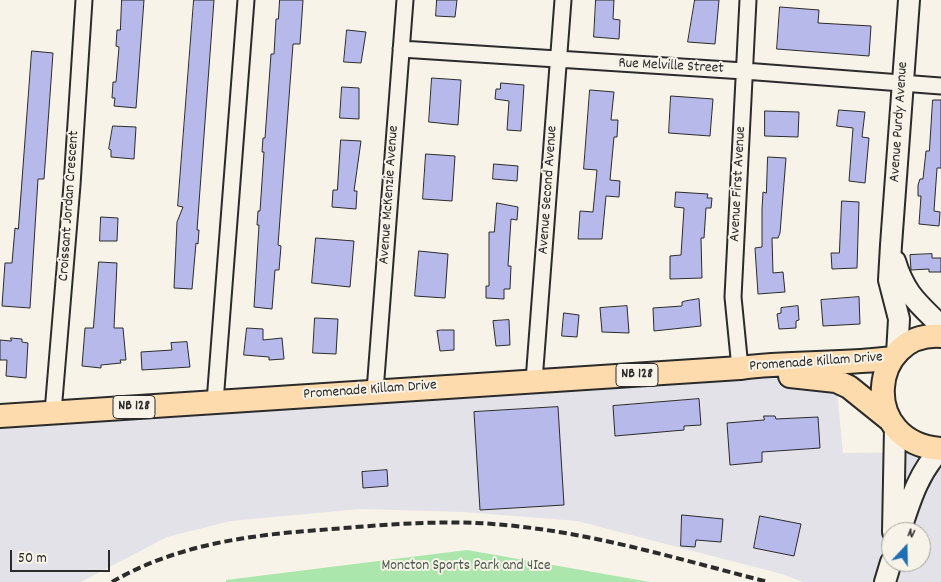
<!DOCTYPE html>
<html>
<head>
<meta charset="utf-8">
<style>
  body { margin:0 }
  #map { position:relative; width:941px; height:582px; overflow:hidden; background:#f7f3e8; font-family:Dekko,sans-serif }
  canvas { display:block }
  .north { position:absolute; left:881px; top:522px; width:50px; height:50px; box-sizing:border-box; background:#f7f3e8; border:1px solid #a5a39c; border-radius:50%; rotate:21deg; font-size:14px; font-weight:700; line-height:20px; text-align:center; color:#2b2b2b }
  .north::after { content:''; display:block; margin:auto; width:18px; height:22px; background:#1f6fb2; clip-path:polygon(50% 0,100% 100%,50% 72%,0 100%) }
  .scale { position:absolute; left:10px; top:550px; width:100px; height:22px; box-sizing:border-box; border:2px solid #2b2b2b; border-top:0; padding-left:6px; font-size:15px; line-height:18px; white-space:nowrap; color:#2b2b2b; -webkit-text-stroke:4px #f7f3e8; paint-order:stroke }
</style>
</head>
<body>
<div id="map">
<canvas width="941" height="582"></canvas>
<div class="north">N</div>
<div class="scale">50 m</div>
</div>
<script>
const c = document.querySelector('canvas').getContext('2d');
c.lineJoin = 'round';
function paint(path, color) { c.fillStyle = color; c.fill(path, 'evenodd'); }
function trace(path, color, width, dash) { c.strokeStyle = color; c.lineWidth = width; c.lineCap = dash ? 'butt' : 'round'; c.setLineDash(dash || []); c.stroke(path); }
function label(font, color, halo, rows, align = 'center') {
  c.font = font + ' Dekko,sans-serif'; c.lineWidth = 4; c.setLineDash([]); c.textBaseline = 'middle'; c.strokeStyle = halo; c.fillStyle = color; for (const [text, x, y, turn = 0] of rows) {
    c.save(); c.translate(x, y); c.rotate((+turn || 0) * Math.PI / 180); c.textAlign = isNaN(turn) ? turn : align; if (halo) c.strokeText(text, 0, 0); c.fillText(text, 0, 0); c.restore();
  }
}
paint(new Path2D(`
  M834,359L843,453L941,452V582H803L782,574L577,521L464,512L360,509L231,521L167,537L81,582H0V412ZM891,532H921V562H891Z`), '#e4e2e9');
paint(new Path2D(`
  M467,550L650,582H226V580Z`), '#abe6ac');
const building = new Path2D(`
  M122,0H144L136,108L114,106L115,98H112L113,82H116L119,47L116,46L117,30H120Z
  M194,0H214L197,230H199L198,244L196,243L192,289L174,288L177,222L183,207L178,206Z
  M280,0H303L300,44H293L278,245L281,246L279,270H275L272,309L254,307L259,225H257L258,211H260L264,152H262L263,138H265L271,54H274L276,19H278Z
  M437,0H457L455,17L436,16Z
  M596,0H614L613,19L620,20L619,39L594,37Z
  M695,0H719L715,44L688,42Z
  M780,7L819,10L818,23L871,26L869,56L777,49Z
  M347,30L366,32L361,63L344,62Z
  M32,51L53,53L44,179H38L30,308L2,306L5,263H12L15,228L18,229Z
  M432,78L461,80L458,125L429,122Z
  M501,83L524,85L521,131L507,130L509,101L495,99L496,89H500Z
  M342,87L359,88V119L340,118Z
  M590,90L614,92L611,120H618L617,137H614L610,180L620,181L619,197L606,196L602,239H578L580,211L593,212L597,170L584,169Z
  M671,96L713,99L710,136L669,133Z
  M933,100H941V168H937L934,211L940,212L939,226L919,224L921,196H918V185L920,179H923L926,151H929Z
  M839,110L865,112L862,137L869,138L865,183L849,181L853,128L837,126Z
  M765,111L799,112L798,137L765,136Z
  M113,126L136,127L134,159L111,157V150L109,149Z
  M341,140L361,141L354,191H357L356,209L332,207L333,190H337Z
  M426,154L455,156L452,201L423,199Z
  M768,157L786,158L780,233L778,238H772L773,273L783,272L785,292L758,294L755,248L762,247V209L763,192L766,193Z
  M494,164L518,166L517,181L493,179Z
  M676,192L708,194L707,198H712L711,208H706L704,238H701L702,278L670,279V256L681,255L684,208L675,207Z
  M842,201L859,202L857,268L832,269L831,253H839Z
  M497,203L518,207L517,220L511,219L508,266H511L510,289H504V299L486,298V286H489V232H494Z
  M101,217L118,218L117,241H100Z
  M316,238L354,241L350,287L312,283Z
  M419,251L448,254L445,298L415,296Z
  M932,254V258H941V272H929V269L911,270L910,255Z
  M99,262L117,263L114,328H123L126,360H120L121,363L101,365V368L82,366L85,328H93Z
  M859,297L860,324L823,326L821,300Z
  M699,299L701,326L654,331L653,308L682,306V302L685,301Z
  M627,306L629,333L602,332L600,308Z
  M798,306L799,320L796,321V328L779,329L777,314L781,313V308Z
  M564,313L579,315L577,337L562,336Z
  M315,318L338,319L336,354L313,353Z
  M509,320L510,345L496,346L493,321Z
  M247,328L263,329V340L282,338L284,359L269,360V357L244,355Z
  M441,330H454V350L440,351L437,331Z
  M11,338L22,339V342L28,343L26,378L6,376L7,360H0V340L11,341Z
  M187,342L190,367L142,370L141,352L172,350L171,343Z
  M699,399L701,425L684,426V430L615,436L613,406Z
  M558,407L564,505L480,510L474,412Z
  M764,416H775L776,419L818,417L820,448L762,452V462L730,465L727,423L764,420Z
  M387,470L388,486L363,488L362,472Z
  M682,515L723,519L721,542L696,540L695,547L681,546Z
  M760,516L801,524L794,556L754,548Z`);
paint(building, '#b6b9ea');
trace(building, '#2b2b2b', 1);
const street = new Path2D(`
  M401,49L744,71L941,86
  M740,368L733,297L748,0
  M534,381L563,0
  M375,391L405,0
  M215,402L246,0
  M53,412L72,185L84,0`);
const secondary = new Path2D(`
  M895,261C905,294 918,303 941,326
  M897,354L899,319L889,280L891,245L909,0
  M893,532L895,428
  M900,532C910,501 918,473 941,449
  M885,582L891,562`);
const primary = new Path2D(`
  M941,336C869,331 858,443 941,449
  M790,376L836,381L849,387L890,420
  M0,416L740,368C791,361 842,365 893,358`);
trace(street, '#2b2b2b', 19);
trace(secondary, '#2b2b2b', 24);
trace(primary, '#2b2b2b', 26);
trace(street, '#f7f3e8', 15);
trace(secondary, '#f7f3e8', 20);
trace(primary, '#fedbac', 22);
trace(new Path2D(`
  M112,582C175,545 249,535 320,530C382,525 444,519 505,525C594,533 682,560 768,582`), '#2b2b2b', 4, [8, 4]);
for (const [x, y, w] of [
  [637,375,42],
  [134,407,42]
]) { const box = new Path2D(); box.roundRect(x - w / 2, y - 11.5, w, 23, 4); c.fillStyle = '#f7f3e8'; c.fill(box); trace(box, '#2b2b2b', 1); }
label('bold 14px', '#2b2b2b', null, [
  ["NB 128",637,375],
  ["NB 128",134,407]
]);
label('15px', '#2b2b2b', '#f7f3e8', [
  ["Rue Melville Street",671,67,3],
  ["Avenue Purdy Avenue",900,122,-86],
  ["Avenue First Avenue",739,184,-87],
  ["Avenue Second Avenue",549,190,-86],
  ["Avenue McKenzie Avenue",390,195,-86],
  ["Croissant Jordan Crescent",70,206,-86],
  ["Promenade Killam Drive",816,363,-4],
  ["Promenade Killam Drive",370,391,-4]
]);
label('15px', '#4b5a4b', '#f7f3e8', [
  ["Moncton Sports Park and 4Ice",466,567]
]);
</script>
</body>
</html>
